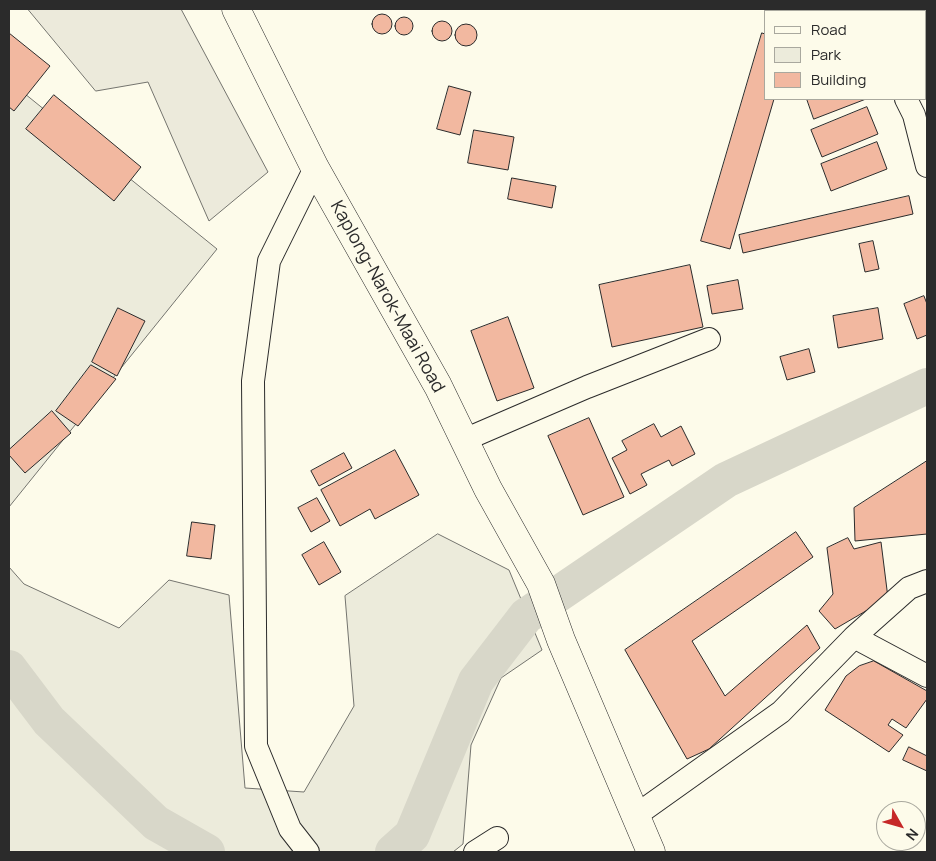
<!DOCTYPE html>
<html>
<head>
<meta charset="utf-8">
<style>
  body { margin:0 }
  #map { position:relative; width:936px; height:861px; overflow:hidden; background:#fdfbea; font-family:Manrope,sans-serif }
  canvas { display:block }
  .frame { position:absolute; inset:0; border:10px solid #2b2b2b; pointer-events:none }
  .legend { position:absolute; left:764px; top:10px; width:162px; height:90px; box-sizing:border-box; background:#fdfbea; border:1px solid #a9a89e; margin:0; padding:6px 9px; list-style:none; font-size:15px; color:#2b2b2b }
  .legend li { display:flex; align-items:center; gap:10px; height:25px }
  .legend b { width:25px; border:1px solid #a9a89e }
  .north { position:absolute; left:876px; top:801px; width:50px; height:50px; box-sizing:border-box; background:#fdfbea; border:1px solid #a9a89e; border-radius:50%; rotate:128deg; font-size:14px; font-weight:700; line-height:20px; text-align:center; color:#2b2b2b }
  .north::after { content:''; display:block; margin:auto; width:18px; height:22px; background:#c62828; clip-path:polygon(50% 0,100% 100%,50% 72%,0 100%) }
</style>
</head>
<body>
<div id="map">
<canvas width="936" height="861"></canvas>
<div class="frame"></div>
<ul class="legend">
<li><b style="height:6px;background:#fdfbea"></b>Road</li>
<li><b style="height:14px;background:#ecebdb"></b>Park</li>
<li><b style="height:14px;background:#f2b8a0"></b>Building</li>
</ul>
<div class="north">N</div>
</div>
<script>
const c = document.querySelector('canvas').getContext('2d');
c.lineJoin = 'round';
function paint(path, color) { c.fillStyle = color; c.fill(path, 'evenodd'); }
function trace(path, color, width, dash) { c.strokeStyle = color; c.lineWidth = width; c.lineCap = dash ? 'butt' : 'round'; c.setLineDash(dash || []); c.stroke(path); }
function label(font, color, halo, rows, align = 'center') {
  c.font = font + ' Manrope,sans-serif'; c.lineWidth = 4; c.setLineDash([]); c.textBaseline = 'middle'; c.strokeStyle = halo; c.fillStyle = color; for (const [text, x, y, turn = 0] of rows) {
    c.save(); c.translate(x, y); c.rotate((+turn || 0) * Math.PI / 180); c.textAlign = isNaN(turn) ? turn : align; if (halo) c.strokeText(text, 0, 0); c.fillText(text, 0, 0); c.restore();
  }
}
const green = new Path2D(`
  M9,81L217,249L9,507Z
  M438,534L509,570L542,650L501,678L471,745L463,844L453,852H9V567L24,584L119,628L169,580L229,595L245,788L304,792L354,706L345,596Z`);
paint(green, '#ecebdb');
trace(green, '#74746e', 1);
const parking = new Path2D(`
  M28,9H181L268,172L209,221L148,82L96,91Z`);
paint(parking, '#eceadb');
trace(parking, '#74746e', 1);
trace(new Path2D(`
  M9,668L49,721L156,823L207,852
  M393,852L412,835L476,681L526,616L726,480L927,386`), '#d8d7c9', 36);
const building = new Path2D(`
  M372 24a10 10 0 1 1 20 0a10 10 0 1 1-20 0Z
  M395 26a9 9 0 1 1 18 0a9 9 0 1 1-18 0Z
  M432 31a10 10 0 1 1 20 0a10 10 0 1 1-20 0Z
  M455 35a11 11 0 1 1 22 0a11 11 0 1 1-22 0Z
  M9,33L50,66L14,111L9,107Z
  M762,33L765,34V99H774L730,249L701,241Z
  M449,86L471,92L460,135L437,129Z
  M54,95L141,167L114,201L26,129Z
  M807,99H866L814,119Z
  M867,107L878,134L822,157L811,130Z
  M474,130L514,137L508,170L468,163Z
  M877,142L887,169L831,191L821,164Z
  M512,178L556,186L552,208L508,199Z
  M909,196L913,214L743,253L739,235Z
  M873,241L879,269L865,272L859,244Z
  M690,265L703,327L612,347L599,285Z
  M738,280L743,309L712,314L707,286Z
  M924,296L927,304V335L917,339L904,304Z
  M118,308L145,321L117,376L92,362Z
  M878,308L883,339L838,348L833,316Z
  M508,317L534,388L497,401L471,331Z
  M809,349L815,372L787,380L780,357Z
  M91,365L116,379L78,426L56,411Z
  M52,411L71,433L25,473L9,455V450Z
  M589,418L624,497L583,515L548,436Z
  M654,424L661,437L681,426L695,454L672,466L669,460L641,474L647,485L630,494L612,458L627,450L622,441Z
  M395,450L419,495L375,519L370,509L340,526L321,490Z
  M344,453L352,468L319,486L311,471Z
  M927,461V534L855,541L854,508Z
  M317,498L330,521L311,532L298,508Z
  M192,522L215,525L211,559L187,556Z
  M796,532L813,557L692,641L725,696L807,625L820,648L709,749L687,759L625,650Z
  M848,538L854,549L881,542L888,598L835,629L819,611L833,594L827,548Z
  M324,542L341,572L319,585L302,555Z
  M874,661L927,691V699L906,728L892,719L888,725L903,735L889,752L825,710L846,676L859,666Z
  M909,747L927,756V771L903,760Z`);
paint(building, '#f2b8a0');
trace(building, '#2b2b2b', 1);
const minor = new Path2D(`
  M857,9L858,11
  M906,99L914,115L927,166
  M464,440L587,387L709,339
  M854,637L909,588L927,581
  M635,816L781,712L854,637L927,676
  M308,852L290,829L256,746L253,381L269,261L315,168
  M475,852L497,838`);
const highway = new Path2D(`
  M236,9L315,168L438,386L488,489L541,584L561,640L651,852`);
trace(minor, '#2b2b2b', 24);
trace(highway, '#2b2b2b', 29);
trace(minor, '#fdfbea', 22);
trace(highway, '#fdfbea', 28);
label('18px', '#2b2b2b', '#fdfbea', [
  ["Kaplong-Narok-Maai Road",387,297,61]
]);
</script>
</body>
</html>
